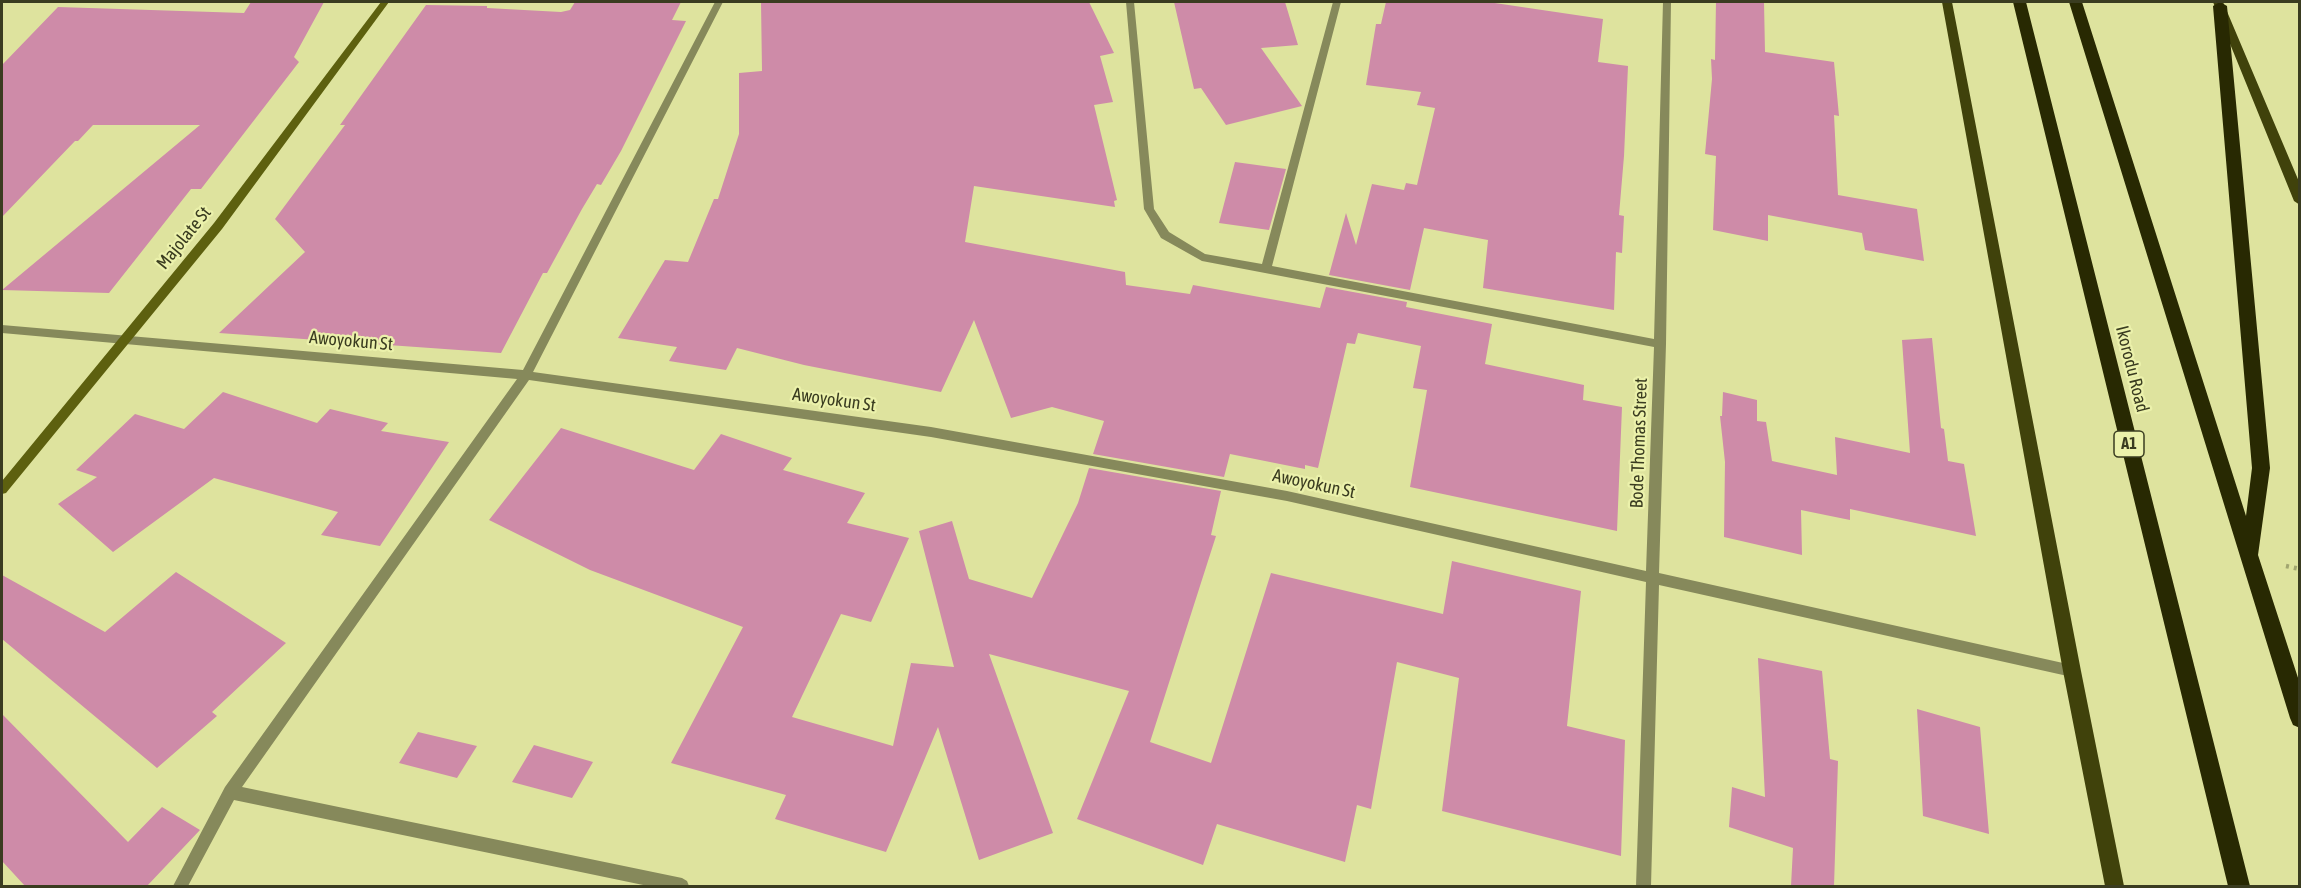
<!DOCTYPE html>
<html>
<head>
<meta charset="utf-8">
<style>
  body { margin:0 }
  #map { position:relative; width:2301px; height:888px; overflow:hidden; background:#dee39e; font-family:"Asap Condensed",sans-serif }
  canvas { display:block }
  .frame { position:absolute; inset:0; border:3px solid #3a3c20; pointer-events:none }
</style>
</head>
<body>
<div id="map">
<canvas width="2301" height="888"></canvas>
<div class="frame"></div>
</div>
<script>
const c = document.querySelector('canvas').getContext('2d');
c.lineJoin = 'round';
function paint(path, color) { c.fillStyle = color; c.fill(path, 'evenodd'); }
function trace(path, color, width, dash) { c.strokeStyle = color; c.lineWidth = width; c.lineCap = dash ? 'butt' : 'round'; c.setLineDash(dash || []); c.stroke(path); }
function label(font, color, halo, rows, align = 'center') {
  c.font = font + ' "Asap Condensed",sans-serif'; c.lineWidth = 4.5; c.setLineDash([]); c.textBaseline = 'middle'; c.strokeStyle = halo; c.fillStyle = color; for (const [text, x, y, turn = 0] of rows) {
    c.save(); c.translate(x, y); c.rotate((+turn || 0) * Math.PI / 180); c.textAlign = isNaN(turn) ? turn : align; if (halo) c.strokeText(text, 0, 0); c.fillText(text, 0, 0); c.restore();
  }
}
paint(new Path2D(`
  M251,2H324L294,57L299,62L201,189H191L109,293L2,290L200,125H93L78,141H75L2,217V65L58,7L244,13Z
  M575,2H681L672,20L686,21L621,151L601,185L597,184L582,209L547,273H543L501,353L219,333L305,252L275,219L345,125H340L426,5L487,6V8L561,12L570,10Z
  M761,2H1089L1114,53L1100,56L1113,102L1094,105L1117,200L1114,201L1115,207L974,186L965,242L1125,272L1126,285L1190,294L1193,285L1320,308L1326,287L1407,302L1406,307L1492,324L1485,364L1584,385L1583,400L1622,407L1617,531L1410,487L1427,390L1413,388L1421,346L1358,333L1355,344L1347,343L1318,468L1305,465V469L1230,454L1224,477L1093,454L1104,421L1052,407L1011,418L974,320L941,392L804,365L737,348L726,370L669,361L677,347L618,338L665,260L688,262L714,199H718L739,134V73L762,71Z
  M1174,2H1285L1298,45L1261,48L1302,106L1226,125L1201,88L1194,89Z
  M1386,2H1488L1603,19L1598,62L1628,66L1624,156L1619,215L1624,216L1622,253L1616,252L1614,310L1483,288L1488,240L1424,228L1410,290L1329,275L1346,213L1356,245L1372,184L1404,190L1406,183L1417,185L1435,108L1417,105L1421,92L1366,85L1376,24H1381Z
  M1716,2H1764L1765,52L1834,62L1839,116L1834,115L1838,195L1917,209L1924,261L1865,250L1862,233L1768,215V241L1713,230L1716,156L1705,154L1712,79L1711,59L1715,60Z
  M1235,162L1286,169L1269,230L1219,223Z
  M1932,338L1941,428L1944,429L1948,461L1964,464L1976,536L1850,509V520L1801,510L1802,555L1724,537L1725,462L1720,416H1722L1723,392L1757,400V421L1766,422L1772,461L1837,475L1835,437L1910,453L1902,340Z
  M223,392L317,423L330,409L388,423L381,431L449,442L380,546L321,535L338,512L214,478L113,552L58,504L97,477L76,470L135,414L184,429Z
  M561,428L694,470L721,434L792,458L783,470L865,493L847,523L909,538L871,622L841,614L792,717L893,746L911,663L954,667L919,531L952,521L969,579L1032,598L1078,503L1089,468L1221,491L1211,535L1216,536L1150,742L1211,763L1271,573L1443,614L1452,561L1581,591L1567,726L1625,740L1621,856L1442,811L1459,678L1397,662L1371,809L1357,805L1345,862L1217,824L1203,865L1077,819L1129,691L989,654L1053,833L979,860L938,727L886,852L775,819L786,795L671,763L743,627L590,570L489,520Z
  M176,572L286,643L212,712L217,716L157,768L2,639V575L105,632Z
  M1758,658L1822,671L1830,759L1838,761L1834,886H1791L1793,848L1729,827L1732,787L1765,797Z
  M1917,709L1980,727L1989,834L1923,816Z
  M2,714L128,842L162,807L200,830L147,886H25L2,861Z
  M418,732L477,746L457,778L399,763Z
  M534,745L593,762L572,798L512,782Z`), '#ce8ba8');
trace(new Path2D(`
  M2286,566L2300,569`), '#a2a670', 4.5, [3, 5]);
paint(new Path2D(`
  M715,2H723L533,372L931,427L1287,491L1646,571L1654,347L1202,261L1161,238L1144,209L1126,2H1134L1154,209L1169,232L1205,254L1262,264L1333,2H1341L1272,266L1654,339L1663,2H1671L1666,344L1659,573L2072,665L2077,667L2079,671L2077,675L2072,677L1659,585L1651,886H1636L1646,582L1287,501L931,437L529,380L242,787L682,878L687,881L689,886H648L234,800L188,886H173L225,787L517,379L2,333V325L523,370Z`), '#86895b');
paint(new Path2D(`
  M381,2H389L222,229L6,493L2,494V481L214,223Z`), '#5d600f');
paint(new Path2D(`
  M1942,2H1952L2081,671L2124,886H2105L2063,671Z
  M2213,2H2223L2300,184V205L2294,201Z`), '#40420b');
paint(new Path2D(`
  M2013,2H2026L2250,886H2228Z
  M2069,2H2082L2246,516L2252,468L2213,6L2220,2L2227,6L2270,468L2258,555L2300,684V728L2293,725L2290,718Z`), '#282902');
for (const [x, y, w] of [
  [2129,444,30]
]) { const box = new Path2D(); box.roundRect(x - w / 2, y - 13, w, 26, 4.5); c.fillStyle = '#ebf1ab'; c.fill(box); trace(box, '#3a3c20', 1.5); }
label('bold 16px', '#3a3c20', null, [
  ["A1",2129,444]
]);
label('18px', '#3a3c20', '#ebf1ab', [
  ["Majolate St",184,238,-51],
  ["Awoyokun St",351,341,5],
  ["Ikorodu Road",2132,369,76],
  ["Awoyokun St",834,400,8],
  ["Bode Thomas Street",1639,443,-88],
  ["Awoyokun St",1314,484,12]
]);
</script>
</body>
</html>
